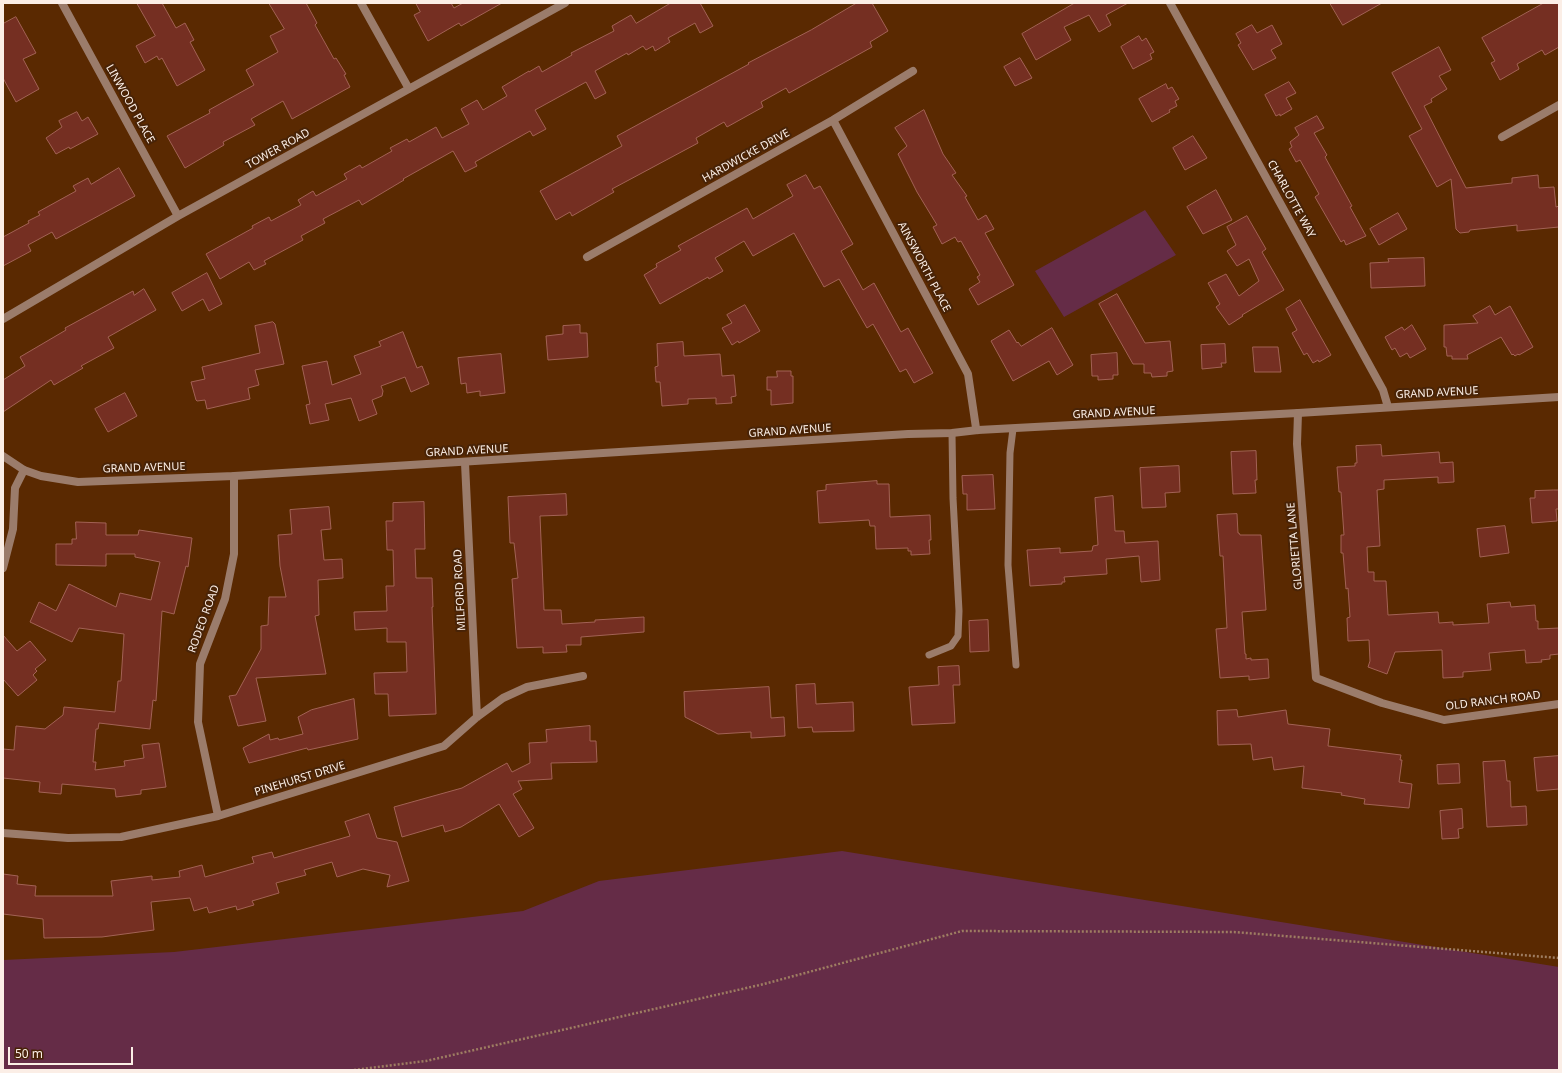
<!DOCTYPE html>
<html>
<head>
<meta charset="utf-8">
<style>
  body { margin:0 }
  #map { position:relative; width:1562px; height:1073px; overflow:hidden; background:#5a2901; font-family:"Noto Sans",sans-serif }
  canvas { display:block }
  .frame { position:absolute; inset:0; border:4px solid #fbeee6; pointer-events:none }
  .scale { position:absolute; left:8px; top:1047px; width:125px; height:18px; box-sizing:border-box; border:2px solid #fbeee6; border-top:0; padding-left:5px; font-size:12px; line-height:14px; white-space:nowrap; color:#fbeee6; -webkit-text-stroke:3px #482307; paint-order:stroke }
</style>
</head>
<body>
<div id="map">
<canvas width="1562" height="1073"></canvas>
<div class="frame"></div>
<div class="scale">50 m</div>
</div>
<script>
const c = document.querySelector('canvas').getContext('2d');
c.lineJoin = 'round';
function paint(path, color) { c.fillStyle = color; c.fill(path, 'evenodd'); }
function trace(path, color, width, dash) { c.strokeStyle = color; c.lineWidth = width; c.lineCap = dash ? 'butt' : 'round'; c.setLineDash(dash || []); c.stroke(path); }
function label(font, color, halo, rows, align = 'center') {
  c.font = font + ' "Noto Sans",sans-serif'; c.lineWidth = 4; c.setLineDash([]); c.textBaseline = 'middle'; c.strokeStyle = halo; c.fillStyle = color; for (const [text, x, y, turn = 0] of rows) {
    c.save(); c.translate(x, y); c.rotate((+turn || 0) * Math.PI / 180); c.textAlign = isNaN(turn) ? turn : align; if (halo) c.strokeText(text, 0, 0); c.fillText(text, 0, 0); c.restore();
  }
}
paint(new Path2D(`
  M1145,210L1176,255L1064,317L1035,271Z
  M842,851L1559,967V1070H3V960L174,952L523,911L599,881Z`), '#652c47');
const building = new Path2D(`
  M137,3H162L176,28L185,23L194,40L190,42L205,70L177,86L162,58L159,60L157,56L145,63L136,46L155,36Z
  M269,3H306L317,23L315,25L334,59L336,58L346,74L344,75L350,87L292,119L283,101L251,119L255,125L223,142L224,145L185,168L167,136L210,113L209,110L254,85L246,70L278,52L270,36L284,29Z
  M416,3H451L454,8L463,3H502L461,26L459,23L428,41L414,15L420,12Z
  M671,3H700L713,26L700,33L695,23L668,38L670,42L655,51L653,46L646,50L643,46L628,55L627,53L595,71L606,93L595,99L586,82L535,110L546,129L533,136L530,131L475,162L477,166L465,172L453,151L403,179L404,180L362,205L359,200L323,219L325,223L301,236L303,240L264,261L266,264L254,270L249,262L220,279L206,254L253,228L252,226L269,217L271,221L301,205L298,200L313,191L316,196L347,179L344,174L360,165L362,168L392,151L390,148L407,139L409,142L436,127L442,138L469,124L461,109L477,100L483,110L507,96L502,87L529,71V72L539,66L542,72L572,55L571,53L614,31L612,26L631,15L636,23Z
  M857,3H872L888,31L870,42L872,47L789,93L786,88L761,102L763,107L727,127L724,122L696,138L698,143L612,189L614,192L572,216L570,212L556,220L540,191L622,146L617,136L749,64L748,63L811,30Z
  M1075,3H1128L1106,15L1111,25L1099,32L1089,15L1064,27L1071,40L1036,60L1022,34Z
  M1330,3H1382L1343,25Z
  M1544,3H1559V47L1545,55L1542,50L1517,64L1519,69L1500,80L1491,63L1495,61L1482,38Z
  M16,17L36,53L23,59L39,89L16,102L3,78V24Z
  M1252,25L1257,33L1272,25L1282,44L1271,50L1276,58L1253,70L1238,45L1241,43L1236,34Z
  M1139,36L1142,41L1146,38L1154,52L1150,54L1152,59L1133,69L1121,47Z
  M1439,47L1451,70L1439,76L1447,89L1431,99L1432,102L1424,106L1466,188L1512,183V178L1538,175L1539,188L1554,187L1556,207L1559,206V227L1517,231V225L1470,230L1469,232L1460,233L1456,229L1451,179L1437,187L1409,136L1422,129L1392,73Z
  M1020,58L1032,78L1015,86L1004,67Z
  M1289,82L1296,93L1286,98L1292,109L1280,116V114L1276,116L1265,95Z
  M1166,84L1168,89L1172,87L1179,99L1175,101L1177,106L1169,110L1170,112L1152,122L1139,99Z
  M924,110L943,154L956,173L952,175L967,196L965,197L978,220L986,215L994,229L985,233L1014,285L978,305L969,289L980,282L977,277L980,275L961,241L958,242L955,237L942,244L933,227L937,225L917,192L898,154L907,146L895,128Z
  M77,112L82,121L88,117L98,134L70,149L69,147L56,154L46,138L62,127L59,121Z
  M1317,116L1324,128L1314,133L1327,155L1325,157L1352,206L1350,207L1366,236L1346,245L1344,240L1341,242L1315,197L1319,194L1300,160L1296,162L1289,149L1292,147L1290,142L1299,135L1295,128Z
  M1193,136L1207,158L1185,170L1173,148Z
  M119,168L135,196L56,239L52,232L28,245L31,251L3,266V237L29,223L28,221L40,215L38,212L76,191L73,186L88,178L91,184Z
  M806,175L814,189L820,186L853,244L841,251L863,290L874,283L901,332L908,328L933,373L914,383L906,369L900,372L873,324L867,328L839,279L824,287L794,233L753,256L744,241L715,258L723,271L709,279L708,277L660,304L644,275L657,267L656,264L681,250L678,246L747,208L753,219L793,196L787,185Z
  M1216,190L1232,220L1203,234L1187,207Z
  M1398,213L1407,229L1379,245L1370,229Z
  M1247,216L1266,249L1262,252L1284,290L1242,315L1243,316L1229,325L1216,307L1220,304L1208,283L1226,274L1239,296L1259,281L1249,259L1237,266L1227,251L1236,245L1227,227Z
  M1424,258L1425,286L1371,288L1370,263L1389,262L1388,259Z
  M207,273L222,304L209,311L203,299L182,311L172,293Z
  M144,289L156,310L108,337L114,348L81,366L83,368L54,385L51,380L3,412V380L25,366L20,357L66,330L65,328L133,291L134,295Z
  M1117,294L1145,343L1170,341L1173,371L1167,372V376L1152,377L1151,373H1144V364H1133L1099,304Z
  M1300,300L1331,355L1319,362L1318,360L1313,363L1307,353L1304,355L1292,333L1297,330L1286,309Z
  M745,305L760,331L739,343L738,341L732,345L722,328L732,323L727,315Z
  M1490,306L1495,315L1510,306L1533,347L1519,355L1518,354L1515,356L1513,354L1512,355L1501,337L1467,355L1468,359H1452V356H1447L1446,347H1444V325L1478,323L1473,316Z
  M273,322L275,324L284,364L255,370L259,385L248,388L250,399L207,409L205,400L197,401L196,400L191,382L205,379L202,367L260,353L255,326Z
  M580,325V333H587L588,357L548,360L546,336L563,334V326Z
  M1412,325L1426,349L1410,358L1407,353L1400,357L1395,348L1392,350L1385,337L1402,327L1404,330Z
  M1052,328L1073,365L1057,375L1049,361L1013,381L991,341L1009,330L1017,343L1018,342L1021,346Z
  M403,332L417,368L422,366L429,384L411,392L405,377L381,386L383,391L382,396L372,400L377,414L359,421L351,398L325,404L329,420L310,424L306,405L310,404L302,366L327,361L332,385L361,374L354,356L381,346L379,342Z
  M683,342L684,356L720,354L722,376L734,375L736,396L731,397L732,403L716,404V398L688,399V404L662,406L660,382H656L655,367L658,366L657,344Z
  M1225,344L1226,363H1221L1222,367L1202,369L1201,345Z
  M1253,347H1278L1281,372H1255Z
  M1117,353L1118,375H1113V379L1098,380V376H1092L1091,355Z
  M501,354L505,393L480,396V391L467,393L466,383L461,384L458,358Z
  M777,371H791V376H793V403L771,405V390H767V377H777Z
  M125,393L137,416L108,432L95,409Z
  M1381,445L1382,456L1439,452L1440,463L1453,462L1454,482L1438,483V477L1384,480V489L1377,490L1380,546L1367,547L1368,572H1374V581H1386L1388,615L1438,612L1439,623L1453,622V625L1489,623L1487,604L1510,602L1511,607L1535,605L1536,621H1538V629L1559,628V654L1550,655V659L1541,660L1542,662L1526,663L1525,650L1489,653L1491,670L1463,672V677L1443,678L1442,650L1395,652L1387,674L1368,667L1370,661L1369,640L1348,641L1347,618L1350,617L1348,588L1346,589L1343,553H1341V535H1344L1341,492H1339L1337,467L1355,466V463H1357L1356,446Z
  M1256,451L1257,480H1255L1256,493L1233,494L1231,452Z
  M1179,466L1180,492L1165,493L1166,507L1142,508L1140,468Z
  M993,475L995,509L967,510V494H963L962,476Z
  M877,481V484H889L890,517L930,515L931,540H929L930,554L911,555V551H908V548L876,549L875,526H870L869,520L819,523L817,491L826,490V485Z
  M1554,490H1559V509H1556L1557,521L1532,523L1530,498H1535V491Z
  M566,494L567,515L540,516L544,610H561L562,624L595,622V620L644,617V632L581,637V645H566L567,652L543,653V647L517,648L512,579L518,578L514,543H510L508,497Z
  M1113,496L1115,531H1124L1125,543L1158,541L1160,580L1141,582L1139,556L1106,559L1107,574L1064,577L1065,582H1062V584L1030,586L1027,550L1060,548V553L1092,551L1093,546L1098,545L1095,498Z
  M424,502L425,549H415L416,578H432L433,607H432L436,714L389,716L388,694H375L374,673L407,672L406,642H387V628L355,630L354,612L387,611L386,586H394L393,550H387L386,521H393V503Z
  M329,507L331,529L321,530L324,560L342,559L343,578L318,580L319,615L315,616L326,674L256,678L266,721L238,726L229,696L236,695L261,649V626L268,625L269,597H286L280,566L278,535L292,534L290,510Z
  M1237,514L1238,533H1239L1240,535H1261L1266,610L1242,612L1245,654H1246V659L1251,658V660L1268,659L1269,678L1249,680V676L1220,678L1216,629L1227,628L1223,556H1220L1217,515Z
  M76,522L106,523V535H138L139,530L192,538L188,567L186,566L174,614L162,611L156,701L153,700L150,729L99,723L98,729H96L93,762H96L95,770L125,766L124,761L144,758L142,745L159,743L166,787L141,790V794L116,797L115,789L62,784L61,794L39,792L40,782L3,778V749L14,750L16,726L45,729L63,715L64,707L115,712L118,681H121L124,634L79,628L72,642L30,622L39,602L56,611L69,584L116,607L120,593L151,600L160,562L135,557V554H106V566L56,565V544H72V539H76Z
  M1505,526L1509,553L1480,557L1477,529Z
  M988,620L989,651L970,652L969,621Z
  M3,635L17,651L30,641L46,660L35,669L37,671L33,675L37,680L18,696L3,679Z
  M959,666L960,685H953L955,723L912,725L909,687L939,685L938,667Z
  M815,684L816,704L853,702L854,731L813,732L812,727L798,728L796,685Z
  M769,687L771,718L784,717L785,736L751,738V732L718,734L685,717L684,692Z
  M354,699L358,739L308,750L307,748L249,763L243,748L269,734L270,740L278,738L279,740L303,734L298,717L311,710Z
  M1237,710L1238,717L1286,710L1288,724L1330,729L1328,746L1401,755L1400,760H1402L1399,782L1412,784L1409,808L1364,804L1365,799L1341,795L1342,793L1302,788L1304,766L1274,770L1272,757L1253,760L1251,744L1218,745L1217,711Z
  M590,726V741H596L597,762L551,763L552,779L518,781L522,789L513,794L534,828L519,837L499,804L461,827L445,832L443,825L402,837L394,807L462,788L507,763L512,772L530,763L529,743L547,742L546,730Z
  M1559,756V789L1537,791L1534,758Z
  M1505,761L1507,781H1510L1511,807L1526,806L1527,825L1487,827L1483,762Z
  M1459,764L1460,783L1438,784L1437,765Z
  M1462,809L1463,828L1458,829L1459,838L1442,839L1440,811Z
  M369,814L377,838L397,842L409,881L387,887L390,875L363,869L337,877L332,862L304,870L306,875L276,883L279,893L252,901L254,905L237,910L236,906L209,913L207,907L194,911L190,898L151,902L154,930L102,937L44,938L43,919L3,914V874L18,876L17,884L36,886L35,896H113L111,881L152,876V880L180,877L179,871L202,865L205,877L254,863L252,857L272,852L274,858L350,836L345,822Z`);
paint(building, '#752f22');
trace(building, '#a26255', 1);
trace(new Path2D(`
  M354,1070L426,1061L764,984L962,931L1234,932L1559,958`), '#9e7d62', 2.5, [2, 2]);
trace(new Path2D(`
  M1013,429L1010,453L1008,565L1016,665
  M929,655L951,646L958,636L959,611L953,498L952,433`), '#9b7c6b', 7);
trace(new Path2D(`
  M62,3L178,216
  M361,3L409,89
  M1170,3L1383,390L1388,407
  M833,120L968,374L976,428L978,430
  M1502,137L1559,105
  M587,257L833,120L913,71
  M3,319L178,216L565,3
  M1298,413L1297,444L1316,678L1382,703L1444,720L1559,704
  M465,463L477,717
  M3,568L13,529L15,488L24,470
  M218,816L198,722L200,664L225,599L234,554V476
  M3,833L68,838L121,837L218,816L444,746L477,717L503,698L527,687L583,676`), '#9b7c6b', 8);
trace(new Path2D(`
  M3,456L24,470L41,476L78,482L234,476L908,434L952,433L978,430L1298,413L1559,397`), '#9b7c6b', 8);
label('11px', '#fbeee6', '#482307', [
  ["LINWOOD PLACE",130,104,61],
  ["TOWER ROAD",278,149,-29],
  ["HARDWICKE DRIVE",746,156,-29],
  ["CHARLOTTE WAY",1291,199,61],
  ["AINSWORTH PLACE",924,267,62],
  ["GRAND AVENUE",1437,393,-3],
  ["GRAND AVENUE",1114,413,-3],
  ["GRAND AVENUE",790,431,-4],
  ["GRAND AVENUE",467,451,-3],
  ["GRAND AVENUE",144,468,-2],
  ["GLORIETTA LANE",1295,546,-95],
  ["MILFORD ROAD",460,590,-93],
  ["RODEO ROAD",204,619,-70],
  ["OLD RANCH ROAD",1493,701,-7],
  ["PINEHURST DRIVE",300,779,-17]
]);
</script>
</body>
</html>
